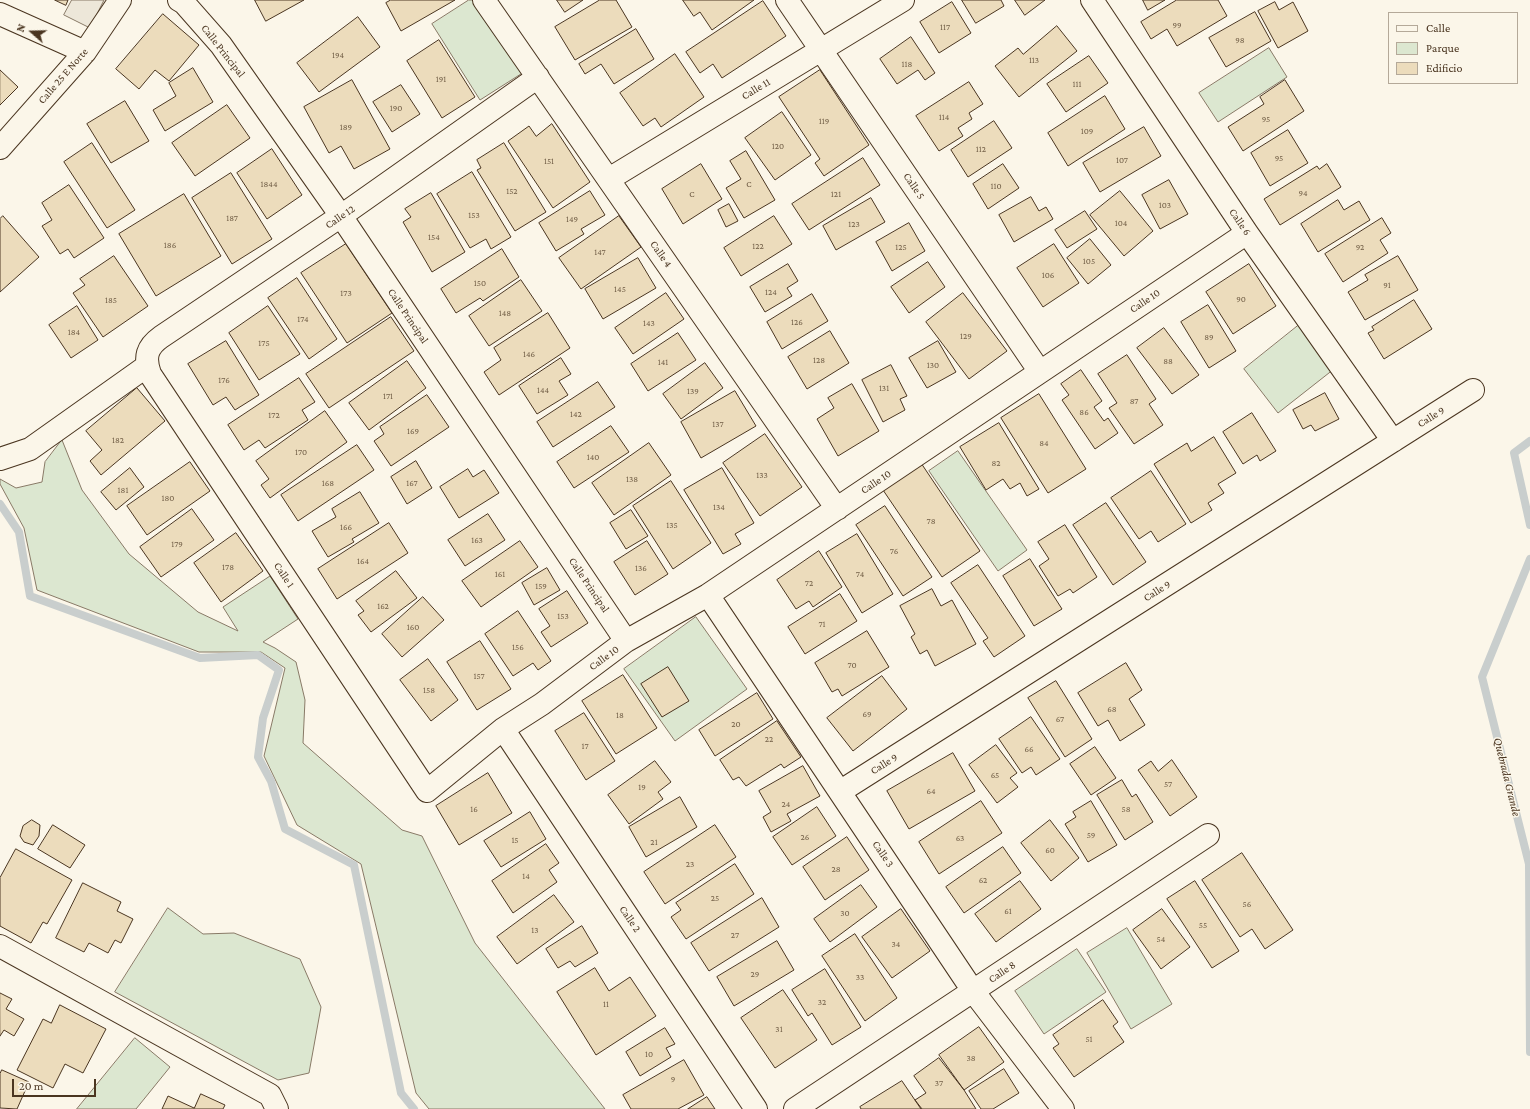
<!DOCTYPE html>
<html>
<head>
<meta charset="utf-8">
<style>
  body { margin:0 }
  #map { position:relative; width:1530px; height:1109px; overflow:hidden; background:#fbf6e9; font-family:"Crimson Pro",serif }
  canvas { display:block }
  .legend { position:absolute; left:1388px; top:12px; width:130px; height:72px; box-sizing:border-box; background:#fbf6e9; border:1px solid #b4a999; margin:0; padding:5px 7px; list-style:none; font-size:12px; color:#4a3520 }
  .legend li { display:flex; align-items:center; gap:8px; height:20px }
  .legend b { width:20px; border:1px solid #b4a999 }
  .north { position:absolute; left:12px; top:12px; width:40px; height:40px; -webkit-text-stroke:3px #fbf6e9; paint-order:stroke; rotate:290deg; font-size:11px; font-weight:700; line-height:16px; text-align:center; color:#4a3520 }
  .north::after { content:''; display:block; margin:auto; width:14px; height:18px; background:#4a3520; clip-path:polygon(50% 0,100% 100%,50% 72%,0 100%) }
  .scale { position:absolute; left:12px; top:1079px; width:84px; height:18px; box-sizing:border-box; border:2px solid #4a3520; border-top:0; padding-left:5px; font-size:12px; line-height:14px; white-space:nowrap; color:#4a3520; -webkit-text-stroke:3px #fbf6e9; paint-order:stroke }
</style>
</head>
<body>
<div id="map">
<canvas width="1530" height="1109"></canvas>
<ul class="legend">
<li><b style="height:5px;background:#fbf6e9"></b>Calle</li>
<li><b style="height:11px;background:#dce7d0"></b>Parque</li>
<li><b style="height:11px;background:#ecdcbc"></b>Edificio</li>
</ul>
<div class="north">N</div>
<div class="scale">20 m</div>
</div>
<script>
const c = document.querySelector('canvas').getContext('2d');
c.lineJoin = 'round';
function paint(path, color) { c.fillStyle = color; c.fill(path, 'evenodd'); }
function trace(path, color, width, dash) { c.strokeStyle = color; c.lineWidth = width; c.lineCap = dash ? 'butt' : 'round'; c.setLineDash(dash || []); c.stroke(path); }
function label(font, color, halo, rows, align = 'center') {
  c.font = font + ' "Crimson Pro",serif'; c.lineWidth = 3; c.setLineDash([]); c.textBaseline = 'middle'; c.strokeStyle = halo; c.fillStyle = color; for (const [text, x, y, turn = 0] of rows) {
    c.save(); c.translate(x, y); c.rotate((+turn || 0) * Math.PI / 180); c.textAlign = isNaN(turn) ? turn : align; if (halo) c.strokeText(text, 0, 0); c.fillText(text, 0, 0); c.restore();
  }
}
const green = new Path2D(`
  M469,0H478L524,72L480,100L432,24Z
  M1269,48L1287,77L1218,122L1199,93Z
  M1299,325L1334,369L1278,413L1244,369Z
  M62,440L82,490L129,554L198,612L238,631L223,607L270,576L298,619L263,642L275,648L296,662L305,700L303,743L402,830L422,836L475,943L605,1109H429L416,1093L361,864L297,825L264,756L285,668L261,652H199L37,590L24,528L0,484V479L16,488L42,482L45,462Z
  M958,451L1027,550L998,571L929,471Z
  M696,617L747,689L675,741L624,669Z
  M168,908L203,934L234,933L300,959L321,1007L309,1073L278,1080L115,992Z
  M1127,928L1172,1004L1131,1029L1087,953Z
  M1077,949L1106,992L1044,1034L1015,991Z
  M135,1038L170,1067L136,1109H77Z`);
paint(green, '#dce7d0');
trace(green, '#887966', 1);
const parking = new Path2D(`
  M72,0H104L90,28L64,15Z`);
paint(parking, '#ede7d9');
trace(parking, '#887966', 1);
trace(new Path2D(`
  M1530,441L1514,453L1530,525
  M0,504L19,532L30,596L200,658L258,655L279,670L263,718L258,757L271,781L285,829L354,865L401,1093L414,1109
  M1530,559L1482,677L1529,864L1530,1052`), '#c9cecd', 8);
const building = new Path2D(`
  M55,0H68L66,5Z
  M255,0H304L266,21Z
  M391,0H455L401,31L386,3Z
  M557,0H583L565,12Z
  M600,0H616L632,27L575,60L555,27Z
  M683,0H754L712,30L700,12L694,16Z
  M962,0H1001L1004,6L976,23Z
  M1015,0H1045L1025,15Z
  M1143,0H1165L1148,10Z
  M1177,0H1218L1227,16L1177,46L1167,29L1151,39L1141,22Z
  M763,1L786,36L722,78L713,64L700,73L686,52Z
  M952,2L971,33L939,53L920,22Z
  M1275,2L1279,10L1293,2L1308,31L1278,48L1258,11Z
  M1255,12L1271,41L1226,67L1209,38Z
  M163,14L199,45L169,81L155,70L139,89L116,69Z
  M358,17L380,47L319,92L297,63Z
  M1057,26L1077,51L1019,97L995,66L1018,48L1023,54Z
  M636,29L654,59L614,84L601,64L585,74L579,64Z
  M911,37L935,73L925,80L918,70L897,84L880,59Z
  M439,40L475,97L442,118L407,61Z
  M675,54L704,97L661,127L655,118L643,126L620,93Z
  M1089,56L1108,83L1066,112L1047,84Z
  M193,68L213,102L165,131L153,110L176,96L169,83Z
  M0,70L18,87L0,105Z
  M820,70L869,145L824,176L815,163L820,159L779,97Z
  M352,80L390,149L354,169L341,146L329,153L304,107Z
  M1285,80L1304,111L1243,151L1228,127L1264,104L1260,97Z
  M969,82L983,104L969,113L972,119L958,128L963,136L939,151L916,116Z
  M401,85L420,114L392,132L373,102Z
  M1105,96L1125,129L1068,166L1048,133Z
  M125,101L149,141L111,163L87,124Z
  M227,105L250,138L195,176L172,143Z
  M782,112L811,155L775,180L745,138Z
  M994,121L1012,148L968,177L951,150Z
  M552,124L590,182L553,208L508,141L529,126L536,136Z
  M1144,127L1161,156L1100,192L1083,163Z
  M1288,130L1308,163L1270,186L1251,153Z
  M92,143L135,210L107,228L64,162Z
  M504,143L546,212L515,231L477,170L481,168L477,160Z
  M272,149L302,195L267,219L237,173Z
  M746,151L775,200L744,218L726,188L741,179L730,161Z
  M863,158L880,185L809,230L792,204Z
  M701,164L722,199L683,224L662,189Z
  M1003,164L1019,188L988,209L973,184Z
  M1327,164L1341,187L1280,225L1264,199L1317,166L1319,169Z
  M472,172L511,237L491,249L486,239L470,248L437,194Z
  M231,173L272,239L232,264L192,198Z
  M1169,180L1188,214L1160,229L1142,195Z
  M69,185L104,238L74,258L68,249L60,254L42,226L52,220L42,203Z
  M590,191L605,215L581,229L584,234L556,251L539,223Z
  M1120,191L1153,231L1124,256L1090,215Z
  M431,193L465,252L432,272L403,222L411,217L405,209Z
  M184,194L221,256L156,296L119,234Z
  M1031,197L1039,211L1046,207L1053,219L1014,242L999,215Z
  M871,198L885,222L836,250L823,226Z
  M1338,200L1344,210L1359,201L1370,220L1318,252L1301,224Z
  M729,204L738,221L726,227L718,210Z
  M1085,211L1097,229L1067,248L1055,230Z
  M3,216L39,257L0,292V219Z
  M619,216L641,247L581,289L559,258Z
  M774,216L792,244L741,276L724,248Z
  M1382,218L1391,233L1380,240L1388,253L1343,282L1325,254Z
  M909,223L925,251L892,271L876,242Z
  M1090,239L1111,265L1088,284L1067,258Z
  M346,244L392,313L347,343L301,273Z
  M1054,244L1079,283L1043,307L1017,268Z
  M502,249L519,277L483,301L480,298L456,313L441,289Z
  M114,256L148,306L103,337L73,293L85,285L80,279Z
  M1398,256L1418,290L1365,320L1348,292L1368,280L1365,275Z
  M638,258L656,288L603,319L585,289Z
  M928,262L945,287L909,313L891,287Z
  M788,264L798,281L787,288L792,296L765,312L750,287Z
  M1249,264L1276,306L1233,334L1206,292Z
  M297,278L337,339L309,359L268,298Z
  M521,280L542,311L489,346L469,316Z
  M666,293L684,319L633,354L615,328Z
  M963,293L1007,351L969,379L926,322Z
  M812,294L828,321L782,349L767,322Z
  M1414,300L1432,329L1384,359L1368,333L1374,330L1372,327Z
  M1208,305L1236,351L1209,368L1181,322Z
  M77,306L98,340L71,358L49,325Z
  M268,306L300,354L259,380L229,333Z
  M548,313L570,348L499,395L484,372L501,360L494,348Z
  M391,317L414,351L329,408L306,374Z
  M1164,328L1199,375L1172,394L1137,348Z
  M830,331L849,363L807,389L788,357Z
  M678,333L696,360L648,391L631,364Z
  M226,341L259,395L235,410L226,397L213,405L188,364Z
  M938,341L956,372L927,388L909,358Z
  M1127,355L1156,399L1149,404L1163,425L1134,444L1109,408L1117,403L1098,374Z
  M561,358L571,374L559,381L568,395L537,414L519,386Z
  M407,361L426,388L369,430L349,403Z
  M705,363L723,388L681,419L663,394Z
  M891,365L907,396L900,399L905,410L883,422L862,380Z
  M1081,370L1102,401L1094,407L1104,421L1108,418L1118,433L1095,449L1062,400L1069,395L1061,384Z
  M299,378L315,402L302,410L308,420L265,448L259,440L244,450L228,425Z
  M598,382L615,407L553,447L537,422Z
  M852,384L879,431L838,456L817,419L834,408L828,398Z
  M137,388L165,421L101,475L90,461L102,450L86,431Z
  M735,391L756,426L701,458L681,422Z
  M1325,393L1339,419L1315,431L1311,425L1303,429L1293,410Z
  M1039,394L1086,469L1048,493L1001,418Z
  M427,395L449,427L391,466L374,441L384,434L380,427Z
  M325,411L347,442L270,498L261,485L269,479L256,461Z
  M1252,413L1276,451L1260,461L1257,455L1243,464L1223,432Z
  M999,423L1039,489L1027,496L1020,483L1010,489L1003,479L986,490L960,447Z
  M611,426L629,452L574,488L557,462Z
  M765,434L802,487L760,516L723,463Z
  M1214,437L1236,473L1218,484L1224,493L1208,503L1212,510L1191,523L1154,464L1187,443L1191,451Z
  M649,443L671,475L614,515L592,483Z
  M357,445L374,470L298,521L281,495Z
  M416,461L432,488L407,504L391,477Z
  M190,462L210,491L147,535L127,506Z
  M921,463L980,551L942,577L883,490Z
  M130,468L144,487L116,510L101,492Z
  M722,468L754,523L735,534L741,544L723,554L684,490Z
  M468,469L473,477L484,470L499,493L459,518L440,487Z
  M1151,471L1186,524L1158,542L1151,531L1139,539L1111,498Z
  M671,481L711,543L673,569L633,506Z
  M360,492L379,523L352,539L354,542L328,557L312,531L336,517L332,509Z
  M1106,503L1146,562L1113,585L1073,525Z
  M885,506L932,577L903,596L856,525Z
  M192,509L214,540L161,577L140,547Z
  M631,510L648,536L626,549L610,523Z
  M488,514L505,540L465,566L448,540Z
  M389,523L408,553L337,599L318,569Z
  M1065,525L1097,577L1073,593L1070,589L1058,596L1039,566L1049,559L1038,542Z
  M236,533L263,571L221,602L194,563Z
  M857,534L893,594L862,613L826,553Z
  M520,541L538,567L481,607L462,581Z
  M647,541L668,574L635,595L614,562Z
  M819,551L842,587L813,607L809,601L796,609L777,580Z
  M1030,559L1062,609L1034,626L1003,576Z
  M978,565L1025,636L994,657L983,641L988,638L951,583Z
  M547,568L560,590L534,605L522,583Z
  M396,571L417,598L371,632L358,615L364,611L356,601Z
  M932,589L941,606L952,600L976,644L935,666L927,650L920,654L911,637L915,634L900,606Z
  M567,591L588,623L551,647L541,632L550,626L539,609Z
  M840,594L857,621L805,654L788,627Z
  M423,597L444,620L402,657L382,634Z
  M518,611L551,661L538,670L533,663L513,676L485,634Z
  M867,631L889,667L842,696L838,689L832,692L815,663Z
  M480,641L511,689L477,710L447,662Z
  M428,659L458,700L431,721L400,680Z
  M1126,663L1142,690L1129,699L1145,725L1120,741L1108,720L1098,726L1078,693Z
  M668,667L689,701L662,717L641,684Z
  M623,675L657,728L616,754L582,701Z
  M882,676L907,709L853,751L827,718Z
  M1056,681L1092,739L1065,757L1028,698Z
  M757,693L773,719L715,756L699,730Z
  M584,713L615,761L586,780L555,731Z
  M1031,717L1060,759L1036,775L1031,767L1022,773L999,739Z
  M777,721L801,757L784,768L781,764L746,786L739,777L733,780L720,760Z
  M996,745L1017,773L1010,778L1018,787L997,803L969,765Z
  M1095,747L1116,778L1091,795L1070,764Z
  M953,753L975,791L909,829L887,791Z
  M1172,760L1197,797L1170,816L1138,770L1151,761L1158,771Z
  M655,761L671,782L658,792L663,799L629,824L608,795Z
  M803,766L820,796L787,814L791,821L771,832L763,817L771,812L759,791Z
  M488,773L512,813L459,845L436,806Z
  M1122,780L1132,797L1136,794L1153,822L1125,840L1097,795Z
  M680,797L697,827L646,857L629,827Z
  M981,801L1002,833L939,874L919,842Z
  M1091,801L1117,845L1088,862L1065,824L1076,817L1073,812Z
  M817,807L836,836L792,865L773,837Z
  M530,812L546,839L501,867L484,841Z
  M32,820L40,825L39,836L33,845L24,842L20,836L23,826Z
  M1050,820L1079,858L1051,881L1021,843Z
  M53,825L85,845L70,868L38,849Z
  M715,825L736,857L665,904L644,872Z
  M847,837L869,870L825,900L803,867Z
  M546,844L559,863L549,870L557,882L513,913L492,881Z
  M1003,847L1021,873L964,913L946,887Z
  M16,849L72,880L47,924L43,922L31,943L0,926V878Z
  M1242,853L1293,930L1265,949L1252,929L1240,937L1202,880Z
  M735,864L754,894L686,939L671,917L681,910L676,903Z
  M1020,881L1041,909L996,942L975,914Z
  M1195,881L1239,951L1212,968L1167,899Z
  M83,883L121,902L117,911L133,919L121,943L115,940L108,953L89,943L84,952L56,938Z
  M861,885L877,907L830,942L814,919Z
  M554,895L574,922L517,964L497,937Z
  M762,898L779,927L709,971L691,943Z
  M901,909L930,951L892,978L862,937Z
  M1162,909L1190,947L1161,969L1133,930Z
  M582,926L598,953L575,967L570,961L558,968L546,949Z
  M855,934L897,998L865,1021L822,956Z
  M777,941L794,970L734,1006L717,977Z
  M595,968L609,991L630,977L656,1016L596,1055L557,992Z
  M825,969L861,1027L832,1045L812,1013L808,1016L792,990Z
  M783,990L817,1040L775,1068L741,1018Z
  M0,993L12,999L6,1009L24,1019L14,1036L4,1030L0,1036Z
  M1103,1000L1118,1022L1113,1026L1124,1042L1074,1077L1053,1048L1059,1044L1053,1035Z
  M60,1005L106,1029L83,1073L65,1064L53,1088L17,1070L43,1019L51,1023Z
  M979,1027L1004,1062L964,1090L939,1055Z
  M665,1028L675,1044L666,1048L671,1057L640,1076L626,1052Z
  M939,1058L964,1090L976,1109H922L915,1100L926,1093L914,1076Z
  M684,1060L704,1095L678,1109H631L623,1095Z
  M1004,1069L1019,1093L993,1109H981L969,1091Z
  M2,1070L29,1082L17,1109L0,1108V1074Z
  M902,1081L921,1109H861L860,1107Z
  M201,1094L225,1105L223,1109H162L168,1096L194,1108Z
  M707,1097L715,1109H688Z`);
paint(building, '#ecdcbc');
trace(building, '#4a3520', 1);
const minor = new Path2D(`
  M179,0L184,3L221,45L341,216L626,641
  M484,0L837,509
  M787,0L1040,372
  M1092,0L1247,233L1393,441
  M0,14L85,52
  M538,77L341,216L161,337C147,347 144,357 150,374L427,791L503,729L542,704L626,641L708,595L1247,233
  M0,148L85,52L120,0
  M609,179L903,0
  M0,459L30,449L147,366
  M708,595L973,991L1063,1109
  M503,729L756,1109
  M841,791L1473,390
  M0,946L270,1095L277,1109
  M795,1109L1208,835`);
trace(minor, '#4a3520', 24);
trace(minor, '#fbf6e9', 22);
label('9px', '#725f47', null, [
  ["99",1177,25],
  ["117",945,27],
  ["98",1240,40],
  ["194",338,55],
  ["113",1034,60],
  ["118",907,64],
  ["191",441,79],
  ["111",1077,84],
  ["190",396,108],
  ["114",944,117],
  ["95",1266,119],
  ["119",824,121],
  ["189",346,127],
  ["109",1087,131],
  ["120",778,146],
  ["112",981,149],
  ["95",1279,158],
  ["107",1122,160],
  ["151",549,161],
  ["1844",269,184],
  ["C",749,184],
  ["110",996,186],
  ["152",512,191],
  ["94",1303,193],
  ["C",692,194],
  ["121",836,194],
  ["103",1165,205],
  ["153",474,215],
  ["187",232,218],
  ["149",572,219],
  ["104",1121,223],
  ["123",854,224],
  ["154",434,237],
  ["186",170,245],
  ["122",758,246],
  ["125",901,247],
  ["92",1360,247],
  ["147",600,252],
  ["105",1089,261],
  ["106",1048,275],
  ["150",480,283],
  ["91",1387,285],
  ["145",620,289],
  ["124",771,292],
  ["173",346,293],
  ["90",1241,299],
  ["185",111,300],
  ["148",505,313],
  ["174",303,319],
  ["126",797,322],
  ["143",649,323],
  ["184",74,332],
  ["129",966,336],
  ["89",1209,337],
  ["175",264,343],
  ["146",529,354],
  ["128",819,360],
  ["88",1168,361],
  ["141",663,362],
  ["130",933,365],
  ["176",224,380],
  ["131",884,388],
  ["144",543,390],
  ["139",693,391],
  ["171",388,396],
  ["87",1134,401],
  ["86",1084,412],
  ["142",576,414],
  ["172",274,415],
  ["137",718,424],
  ["169",413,431],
  ["182",118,440],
  ["84",1044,443],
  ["170",301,452],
  ["140",593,457],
  ["82",996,463],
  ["133",762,475],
  ["138",632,479],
  ["168",328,483],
  ["167",412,483],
  ["181",123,490],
  ["180",168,498],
  ["134",719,507],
  ["78",931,521],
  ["135",672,525],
  ["166",346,527],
  ["163",477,540],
  ["179",177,544],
  ["76",894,551],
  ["164",363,561],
  ["178",228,567],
  ["136",641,568],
  ["161",500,574],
  ["74",860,574],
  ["72",809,583],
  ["159",541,586],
  ["162",383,606],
  ["153",563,616],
  ["71",822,624],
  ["160",413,627],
  ["156",518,647],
  ["70",852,665],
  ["157",479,676],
  ["158",429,690],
  ["68",1112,709],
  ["69",867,714],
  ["18",620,715],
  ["67",1060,719],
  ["20",736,724],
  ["22",769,739],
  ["17",585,746],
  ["66",1029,749],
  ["65",995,775],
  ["57",1168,784],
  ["19",642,787],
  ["64",931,791],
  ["24",786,804],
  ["16",474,809],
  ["58",1126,809],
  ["59",1091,835],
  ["26",805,837],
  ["63",960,838],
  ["15",515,840],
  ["21",654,842],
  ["60",1050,850],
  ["23",690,864],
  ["28",836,869],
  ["14",526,876],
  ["62",983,880],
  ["25",715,898],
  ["56",1247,904],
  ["61",1008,911],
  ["30",845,913],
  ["55",1203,925],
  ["13",535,930],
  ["27",735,935],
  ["54",1161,939],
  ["34",896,944],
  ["29",755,974],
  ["33",860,977],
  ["32",822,1002],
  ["11",606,1004],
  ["31",779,1029],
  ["51",1089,1039],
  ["10",649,1054],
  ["38",971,1058],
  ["9",673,1079],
  ["37",939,1083]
]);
label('11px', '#4a3520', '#fbf6e9', [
  ["Calle Principal",223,51,52],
  ["Calle 25 E Norte",63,76,-49],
  ["Calle 11",756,89,-31],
  ["Calle 5",914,186,56],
  ["Calle 12",340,217,-34],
  ["Calle 6",1240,222,56],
  ["Calle 4",661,254,55],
  ["Calle 10",1145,301,-34],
  ["Calle Principal",408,316,56],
  ["Calle 9",1431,417,-32],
  ["Calle 10",876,482,-34],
  ["Calle 1",284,575,56],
  ["Calle Principal",589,585,56],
  ["Calle 9",1157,591,-32],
  ["Calle 10",604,658,-36],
  ["Calle 9",884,764,-32],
  ["Calle 3",883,854,56],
  ["Calle 2",630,919,56],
  ["Calle 8",1002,972,-34]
]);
label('italic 12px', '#4a3520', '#fbf6e9', [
  ["Quebrada Grande",1507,777,76]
]);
</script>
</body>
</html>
